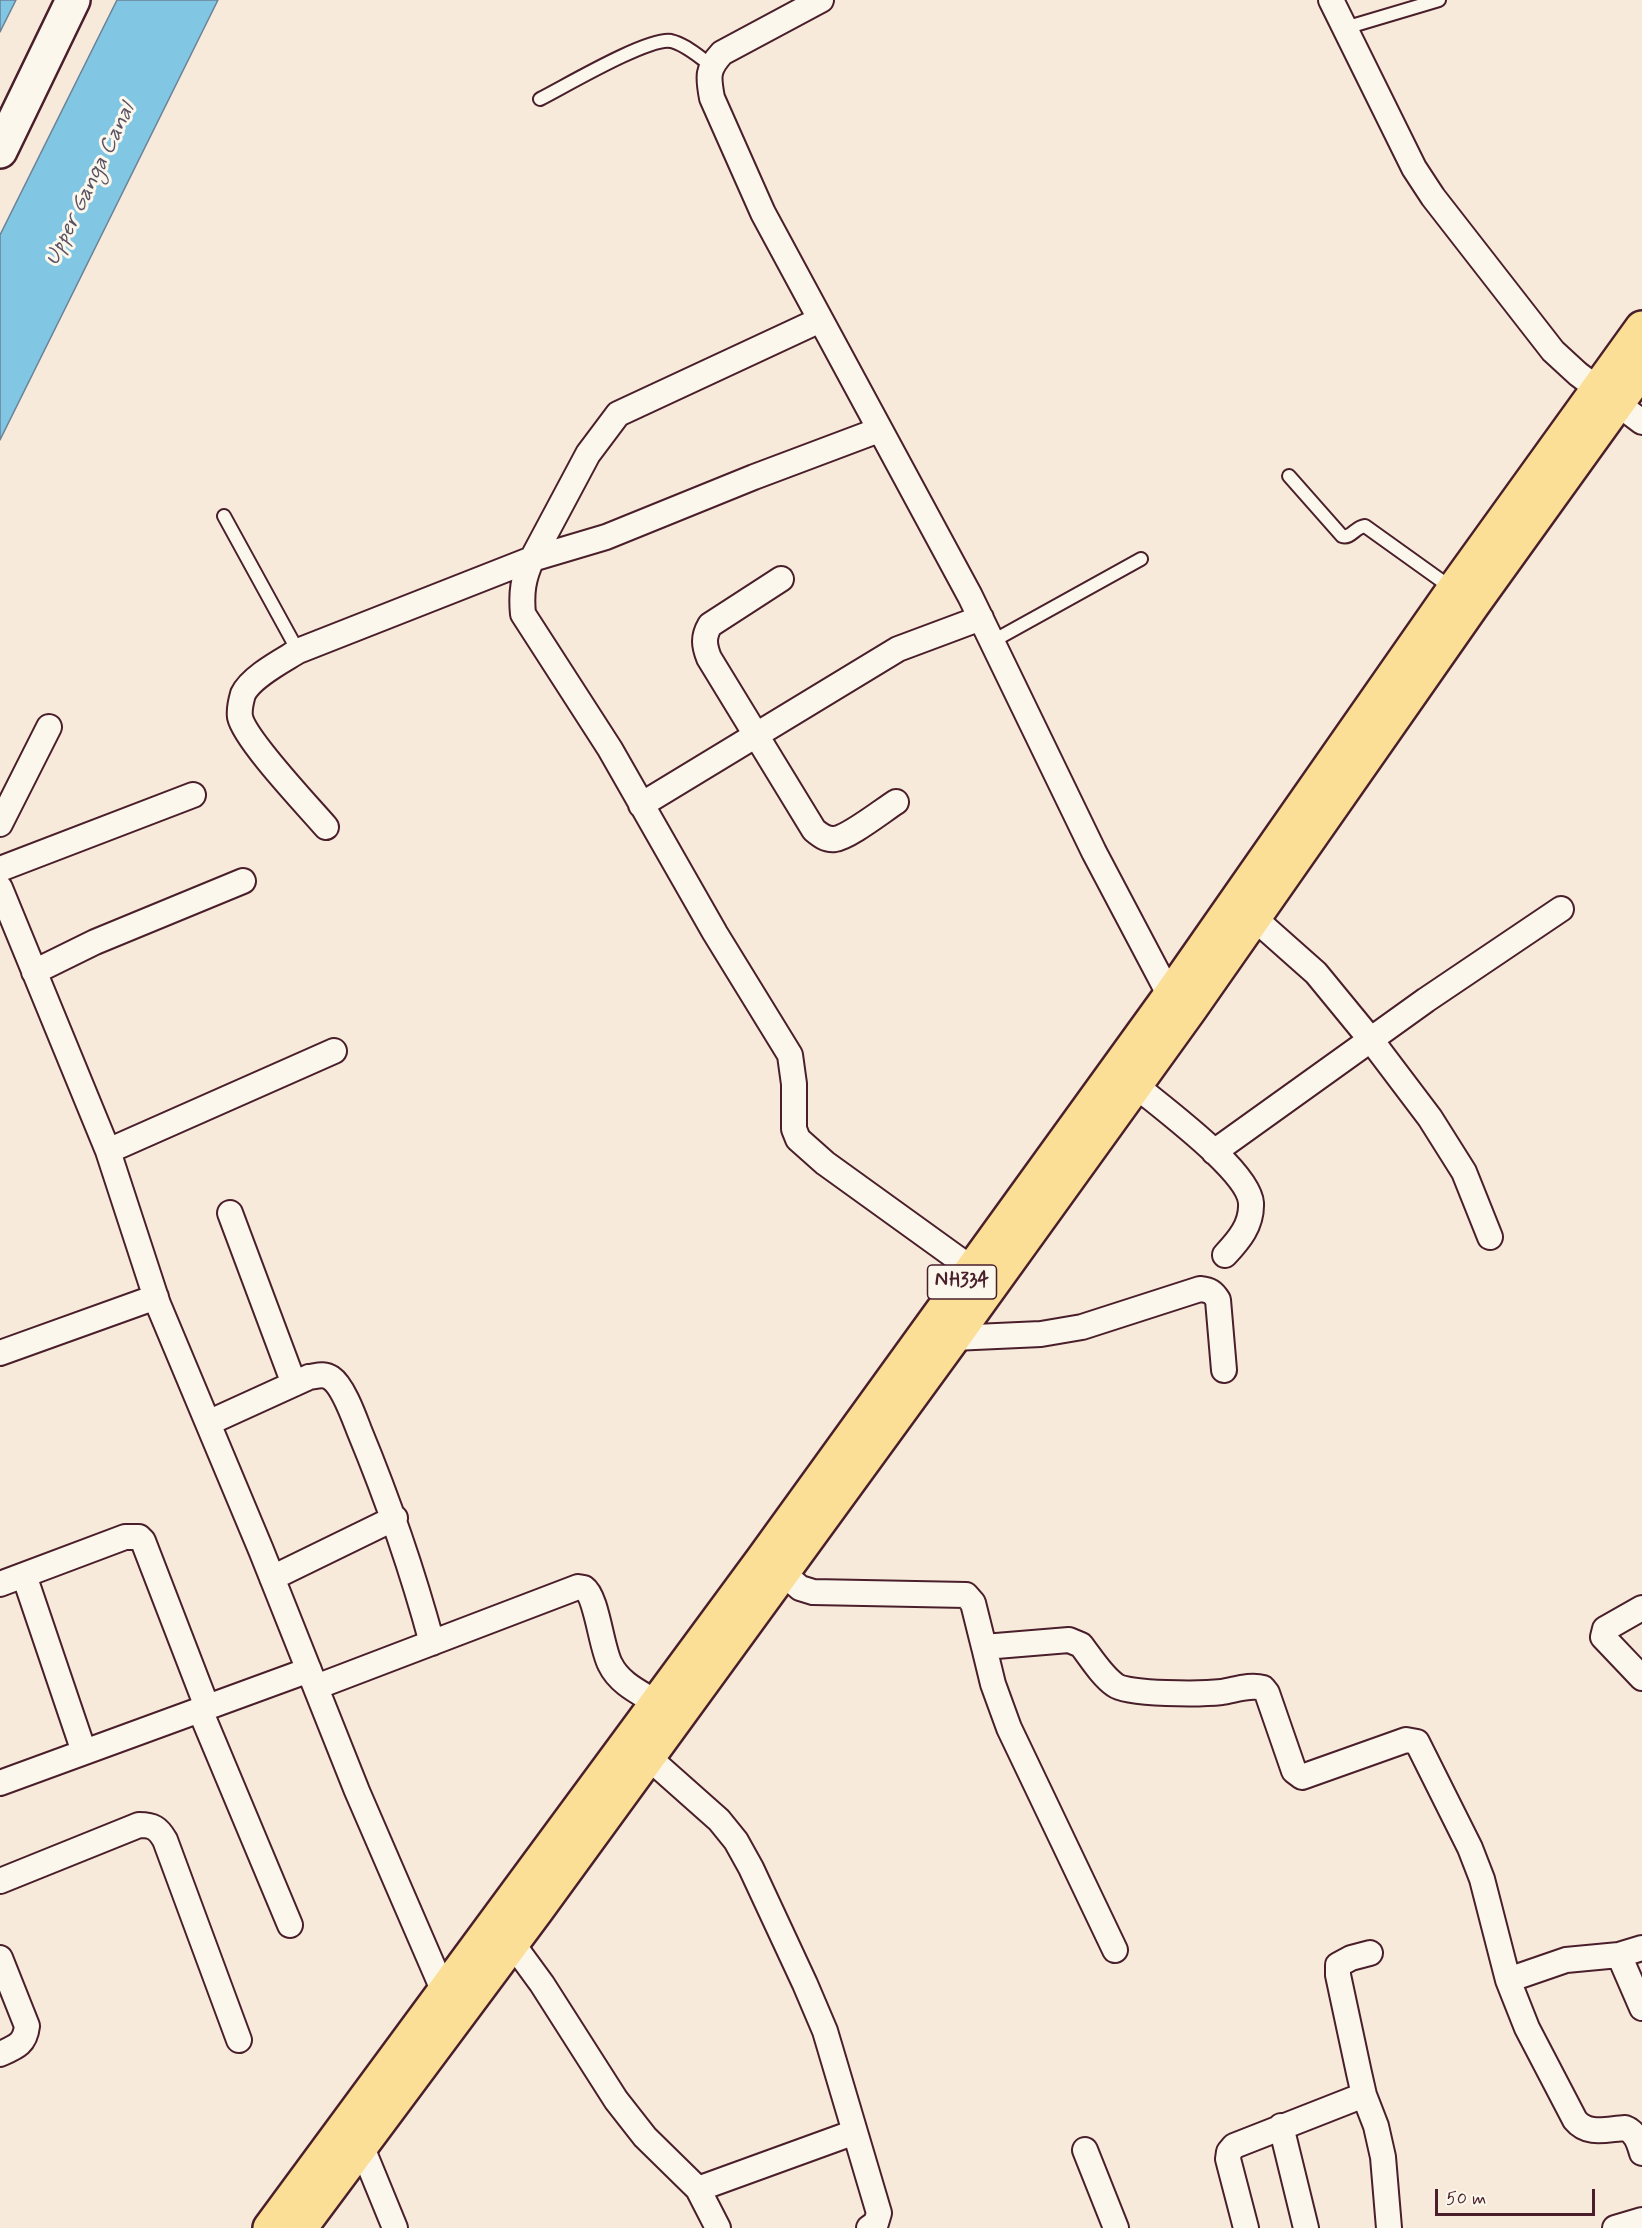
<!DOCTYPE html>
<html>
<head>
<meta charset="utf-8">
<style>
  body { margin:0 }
  #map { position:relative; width:1642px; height:2228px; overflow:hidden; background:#f7eadb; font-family:Mynerve,sans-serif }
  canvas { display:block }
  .scale { position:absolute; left:1435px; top:2189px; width:160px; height:27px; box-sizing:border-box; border:3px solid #4a1f2b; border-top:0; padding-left:8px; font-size:18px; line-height:21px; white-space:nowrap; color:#4a1f2b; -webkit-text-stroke:4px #fbf7ec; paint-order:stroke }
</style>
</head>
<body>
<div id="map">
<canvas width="1642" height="2228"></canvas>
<div class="scale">50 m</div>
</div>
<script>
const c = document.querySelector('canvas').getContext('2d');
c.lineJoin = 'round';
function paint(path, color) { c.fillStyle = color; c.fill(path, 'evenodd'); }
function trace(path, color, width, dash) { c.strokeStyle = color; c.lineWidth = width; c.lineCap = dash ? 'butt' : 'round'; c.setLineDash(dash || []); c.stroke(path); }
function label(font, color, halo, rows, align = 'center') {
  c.font = font + ' Mynerve,sans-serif'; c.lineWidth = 6; c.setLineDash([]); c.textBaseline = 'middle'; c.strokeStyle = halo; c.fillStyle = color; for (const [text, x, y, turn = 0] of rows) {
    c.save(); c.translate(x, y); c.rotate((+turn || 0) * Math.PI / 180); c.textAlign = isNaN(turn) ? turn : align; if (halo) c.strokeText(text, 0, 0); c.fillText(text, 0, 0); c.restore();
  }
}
const water = new Path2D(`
  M0,0H16L0,32Z
  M117,0H218L0,440V235Z`);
paint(water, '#81c6e2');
trace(water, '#6b8399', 1.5);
const lane = new Path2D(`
  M1345,28L1439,0
  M540,99C564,87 648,37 671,41C685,44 699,57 711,65
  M1289,476L1342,536C1351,539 1355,527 1365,526L1453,589
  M224,516L298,651
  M993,641L1141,559`);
const street = new Path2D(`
  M821,0L722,53C707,69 708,77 712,98L763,213L970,596L1094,852L1170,996
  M1331,0L1414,168L1433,197L1553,351L1578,374L1642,422
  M820,320L618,414L588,454L532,559C523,578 521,593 523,614L610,749L715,933L790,1055L794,1084V1129L798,1139L825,1163L972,1269
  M781,579L710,625C703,637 704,645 709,658L814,830C820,835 826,840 835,839C849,837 882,811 896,802
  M641,805L898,649L981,618
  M0,824L49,727
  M326,827C308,806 245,740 240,717C239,710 241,701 243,694C251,677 282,661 298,651L532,559L606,537L754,477L879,430
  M0,869L193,795
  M0,888L108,1151L158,1304L261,1550L357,1791L444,1992
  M1254,918L1316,973L1371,1040L1430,1118L1464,1172L1490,1237
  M34,972L95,942L243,881
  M1135,1085C1161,1107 1249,1171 1251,1203C1252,1225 1239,1240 1225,1255
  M108,1151L334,1051
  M1214,1152L1426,1000L1561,909
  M230,1213L294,1384
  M953,1338L1041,1334L1082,1327L1200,1289C1210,1290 1213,1292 1218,1300L1224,1370
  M0,1353L156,1297
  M208,1423L309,1377C317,1376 324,1373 331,1378C343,1386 354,1417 359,1430C388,1500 412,1569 432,1643
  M783,1573L800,1588L813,1592L966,1595L973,1603L984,1647L1069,1640L1081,1645C1091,1658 1102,1676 1115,1685C1128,1695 1203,1694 1222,1692C1235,1690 1250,1684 1263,1688L1267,1693L1294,1771L1302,1777L1406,1740L1417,1742L1470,1848L1482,1879L1508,1980L1527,2028L1575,2120C1588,2136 1607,2129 1625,2128C1636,2132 1639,2143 1642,2153
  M24,1575L84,1752
  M272,1578L395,1518
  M0,1584L125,1537H139L143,1541L207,1707
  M1642,1608L1605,1629L1603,1637L1642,1678
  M984,1647L993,1684L1009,1728L1115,1950
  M316,1687L578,1587L584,1588C597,1597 601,1647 610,1664C619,1683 639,1692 657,1703
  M200,1710L290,1925
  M648,1757L719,1820L736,1841L751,1868L805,1984L825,2031L879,2213L876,2223L869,2228
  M0,1783L309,1670
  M0,1881L139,1825C153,1825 158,1828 165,1840L239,2040
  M512,1943L542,1984L616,2100L645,2137L698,2189L718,2228
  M1370,1953L1351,1958L1338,1965V1975L1359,2073L1364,2095L1376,2126L1383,2157L1389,2228
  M1619,1955L1642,2008
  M0,1958L27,2026C25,2044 16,2047 0,2054
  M1508,1980L1566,1960L1619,1955L1642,1948
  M1281,2126L1306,2228
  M361,2145L395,2228
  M1085,2150L1116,2228
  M698,2189L855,2132
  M1246,2228L1228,2159L1229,2152L1234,2146L1364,2095
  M1615,2228L1642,2220`);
const secondary = new Path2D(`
  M0,151L73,0`);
const highway = new Path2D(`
  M270,2228L763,1559L1170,996L1454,589L1642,328
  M300,2228L536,1911L953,1338L1190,1009L1473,604L1642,369`);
trace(lane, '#4a1f2b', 16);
trace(street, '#4a1f2b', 28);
trace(secondary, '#4a1f2b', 38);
trace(highway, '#4a1f2b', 38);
trace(lane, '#fbf7ec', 12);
trace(street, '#fbf7ec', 24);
trace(secondary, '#fbf7ec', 33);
trace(highway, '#fbdf96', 33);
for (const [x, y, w] of [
  [962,1282,69]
]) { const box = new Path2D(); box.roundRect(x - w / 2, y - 17, w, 34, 4.5); c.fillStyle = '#fbf7ec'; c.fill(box); trace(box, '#4a1f2b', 1.5); }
label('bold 20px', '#4a1f2b', null, [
  ["NH334",962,1282]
]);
label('italic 22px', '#5a5162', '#fbf7ec', [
  ["Upper Ganga Canal",91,185,-64]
]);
</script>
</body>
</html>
